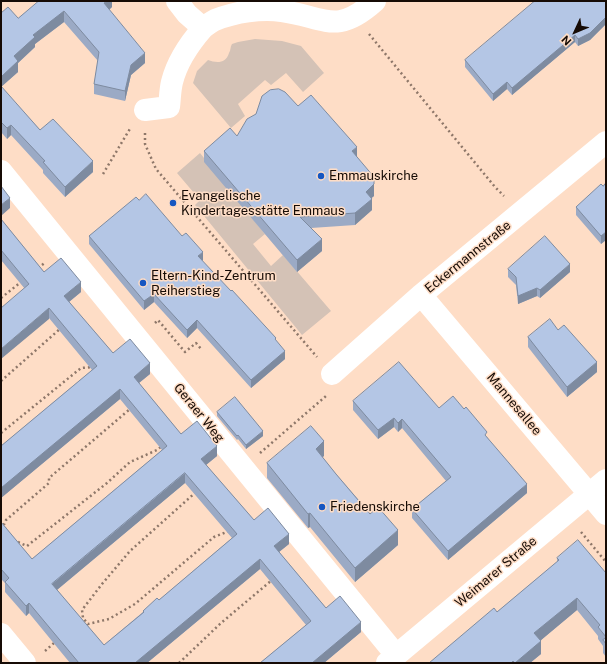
<!DOCTYPE html>
<html>
<head>
<meta charset="utf-8">
<style>
  body { margin:0 }
  #map { position:relative; width:607px; height:664px; overflow:hidden; background:#feddc6; font-family:"Public Sans",sans-serif }
  canvas { display:block }
  .frame { position:absolute; inset:0; border:2px solid #160b05; pointer-events:none }
  .north { position:absolute; left:555px; top:12px; width:40px; height:40px; -webkit-text-stroke:3px #feddc6; paint-order:stroke; rotate:226deg; font-size:11px; font-weight:700; line-height:16px; text-align:center; color:#160b05 }
  .north::after { content:''; display:block; margin:auto; width:14px; height:18px; background:#160b05; clip-path:polygon(50% 0,100% 100%,50% 72%,0 100%) }
</style>
</head>
<body>
<div id="map">
<canvas width="607" height="664"></canvas>
<div class="frame"></div>
<div class="north">N</div>
</div>
<script>
const c = document.querySelector('canvas').getContext('2d');
c.lineJoin = 'round';
function paint(path, color) { c.fillStyle = color; c.fill(path, 'evenodd'); }
function trace(path, color, width, dash) { c.strokeStyle = color; c.lineWidth = width; c.lineCap = dash ? 'butt' : 'round'; c.setLineDash(dash || []); c.stroke(path); }
function label(font, color, halo, rows, align = 'center') {
  c.font = font + ' "Public Sans",sans-serif'; c.lineWidth = 3; c.setLineDash([]); c.textBaseline = 'middle'; c.strokeStyle = halo; c.fillStyle = color; for (const [text, x, y, turn = 0] of rows) {
    c.save(); c.translate(x, y); c.rotate((+turn || 0) * Math.PI / 180); c.textAlign = isNaN(turn) ? turn : align; if (halo) c.strokeText(text, 0, 0); c.fillText(text, 0, 0); c.restore();
  }
}
paint(new Path2D(`
  M255,39L282,41L301,46L324,73L303,92L286,73L271,85L265,80L238,104L245,116L231,128L193,83L197,71L208,60C216,63 226,64 229,53C231,50 230,47 232,44L238,42Z
  M200,153L265,234L253,244L271,266L283,255L331,311L302,335L195,205L200,200L177,173Z`), '#d4c2b6');
trace(new Path2D(`
  M369,34L495,187L504,196
  M145,133V144L156,169L317,357
  M103,174L131,127
  M38,268L46,262
  M1,298L21,282
  M155,323L158,320L185,352L196,343L202,350
  M1,381L61,328
  M1,433L81,368L93,367
  M260,453L326,396
  M196,492L130,551L102,584L82,610L83,618L88,624L109,619L135,604L214,537L229,531
  M6,530L4,524L6,520L49,483V478L130,409
  M581,532L606,562
  M18,542L27,546L107,483L130,462L157,450L162,446
  M45,651L54,643
  M179,663L221,623L272,580`), '#8e7769', 2.5, [2, 3]);
trace(new Path2D(`
  M177,1L187,14L203,28C207,25 211,22 215,20C235,12 261,8 282,11C325,17 336,36 375,1
  M145,110L169,107C170,99 170,90 172,82C177,62 189,44 203,28
  M1,171L396,655
  M421,295L606,514
  M332,374L421,295L606,142
  M1,634L25,663
  M387,663L606,480`), '#fff', 22);
paint(new Path2D(`
  M112,1V7L109,10L145,63L131,75L125,101L94,94V84L98,61L64,22L35,44V47L18,63V72L1,87L40,130L93,172L65,197L43,173V170L11,135L7,139L1,132V13L18,18Z
  M606,1V24L590,40L578,46L575,42L512,95L507,89L493,101L465,67V60Z
  M298,106L357,157L374,196L371,198L372,210L355,225L311,228L322,251L297,272L204,162V151L237,136L256,114Z
  M606,183V240L601,244L576,215V207Z
  M139,200L182,236L203,260L202,261L276,341L285,359L251,388L197,328L187,338L154,302L144,310L89,244V236Z
  M1,219L44,272L81,292L69,302L113,353L150,374L139,383L181,434L217,456L206,465L254,520L289,544L279,552L326,608L361,632L324,663H260L306,625L260,569L147,663H70L29,613L26,616L5,592V583L1,579V522L32,559L162,450L120,399L1,498V446L92,370L1,260ZM185,483L232,538L159,600L143,611V612L104,645L57,590Z
  M508,269L570,272L540,298L537,296L518,304L516,285L508,277Z
  M558,330L597,372L567,397L528,347V337Z
  M353,401L439,408L487,437L527,493L448,560L412,518V509L446,481L402,428L398,432L394,427L378,439L353,410Z
  M217,412L263,436L246,449L238,439L237,440L217,416Z
  M324,456L322,457L336,474L398,545L355,582L310,527L308,528L267,478V463Z
  M557,558L606,573V657L603,653V646L598,639V636L577,610L541,640V654L530,663H429L497,612L557,562Z`), '#9baac5');
paint(new Path2D(`
  M107,1H112V7L104,14V3Z
  M64,11V22L35,44V47L18,63V72L1,87V77L14,56L33,35Z
  M606,17V24L590,40L578,46V39Z
  M575,35V42L512,95V88Z
  M145,53V63L131,75L125,101V91L131,65Z
  M507,82V89L493,101V94Z
  M11,125V135L7,139V128Z
  M357,147V158L352,151Z
  M93,161V172L65,197V187Z
  M374,177V196L366,203V192Z
  M10,198V208L1,216V205Z
  M372,199V210L355,225V213Z
  M606,232V240L601,244V236Z
  M322,239V251L297,272V260Z
  M203,252V260L198,264V256Z
  M570,264V272L540,298V290Z
  M81,282V292L64,306V296Z
  M537,288V296L518,304V296Z
  M154,294V302L144,310V301Z
  M49,308V319L1,359V349Z
  M197,320V328L187,338V330Z
  M285,351V359L251,388V380Z
  M597,362V372L567,397V387Z
  M150,363V374L134,387V377Z
  M120,389V399L1,498V488Z
  M394,418V427L378,439V430Z
  M402,419V428L398,432V423Z
  M263,431V436L246,449V445Z
  M324,441V456L316,463V449Z
  M217,446V456L201,469V459Z
  M185,473V483L52,594V584Z
  M527,484V493L448,560V551Z
  M310,513V527L308,528V514Z
  M398,530V545L355,582V568Z
  M289,534V544L274,556V546Z
  M260,559V569L147,663H135Z
  M577,598V610L534,646V633Z
  M29,603V613L26,616V606Z
  M361,622V632L324,663H312Z
  M541,641V654L530,663H515Z`), '#7e8ba0');
const building = new Path2D(`
  M39,1H107L104,3L145,53L131,65L125,91L94,84L99,52L64,11L33,35L35,37L14,56L18,61L1,77V13L8,7L18,18Z
  M535,1H606V17L590,33L578,39L575,35L512,88L507,82L493,94L465,60Z
  M1,86L40,130L53,119L93,161L65,187L43,162L45,161L11,125L7,128L1,122Z
  M279,89L285,92L298,106L311,95L357,147L352,151L374,177V184L366,192L372,199L355,213L300,217L322,239L297,260L204,151L230,128L237,136L247,119L256,114L262,96L270,90Z
  M606,183V232L601,236L576,207L601,184L603,186Z
  M1,186L10,198L1,205Z
  M146,194L182,236L186,233L203,252L198,256L231,291L232,290L276,338L275,339L285,351L251,380L197,320L187,330L154,294L144,301L89,236L136,197L139,200Z
  M1,219L44,272L61,258L81,282L64,296L113,353L130,339L150,363L134,377L181,434L197,421L217,446L201,459L254,520L268,508L289,534L274,546L326,608L340,596L361,622L312,663H260L311,621L260,559L135,663H79L29,603L26,606L5,582L9,578L1,569V522L32,559L167,446L120,389L1,488V446L97,366L49,308L1,349V308L29,284L1,250ZM185,473L237,534L159,600L157,598L143,611L144,612L104,645L52,584Z
  M545,236L570,264L540,290L537,288L518,296L516,277L508,269Z
  M550,319L558,330L564,325L597,362L567,387L528,337Z
  M399,362L439,408L453,396L464,409L466,407L487,432L485,435L527,484L448,551L412,509L451,477L402,419L398,423L394,418L378,430L353,401Z
  M235,397L263,431L246,445L238,435L237,436L217,412Z
  M311,426L324,441L316,449L336,474L370,514L378,507L398,530L355,568L310,513L308,514L267,463Z
  M578,540L606,573V637L598,627L600,625L577,598L534,633L541,641L515,663L513,661L511,663H429L494,608L497,612L559,560L557,558Z
  M606,638V644L603,640Z`);
paint(building, '#b4c6e5');
trace(building, '#7e8ba0', 1);
for (const [x, y, r, color] of [
  [321,176,4,"#1656c1"],
  [173,203,4,"#1656c1"],
  [143,283,4,"#1656c1"],
  [322,507,4,"#1656c1"]
]) { const dot = new Path2D(); dot.arc(x, y, r, 0, 2 * Math.PI); c.fillStyle = color; c.fill(dot); trace(dot, '#feddc6', 1.5); }
label('13px', '#160b05', '#feddc6', [
  ["Emmauskirche",329,176],
  ["Evangelische",181,196],
  ["Kindertagesstätte Emmaus",181,211],
  ["Eltern-Kind-Zentrum",151,276],
  ["Reiherstieg",151,291],
  ["Friedenskirche",330,507]
], 'left');
label('13px', '#160b05', '#feddc6', [
  ["Eckermannstraße",468,257,-39],
  ["Mannesallee",514,404,50],
  ["Geraer Weg",199,413,51],
  ["Weimarer Straße",496,572,-40]
]);
</script>
</body>
</html>
